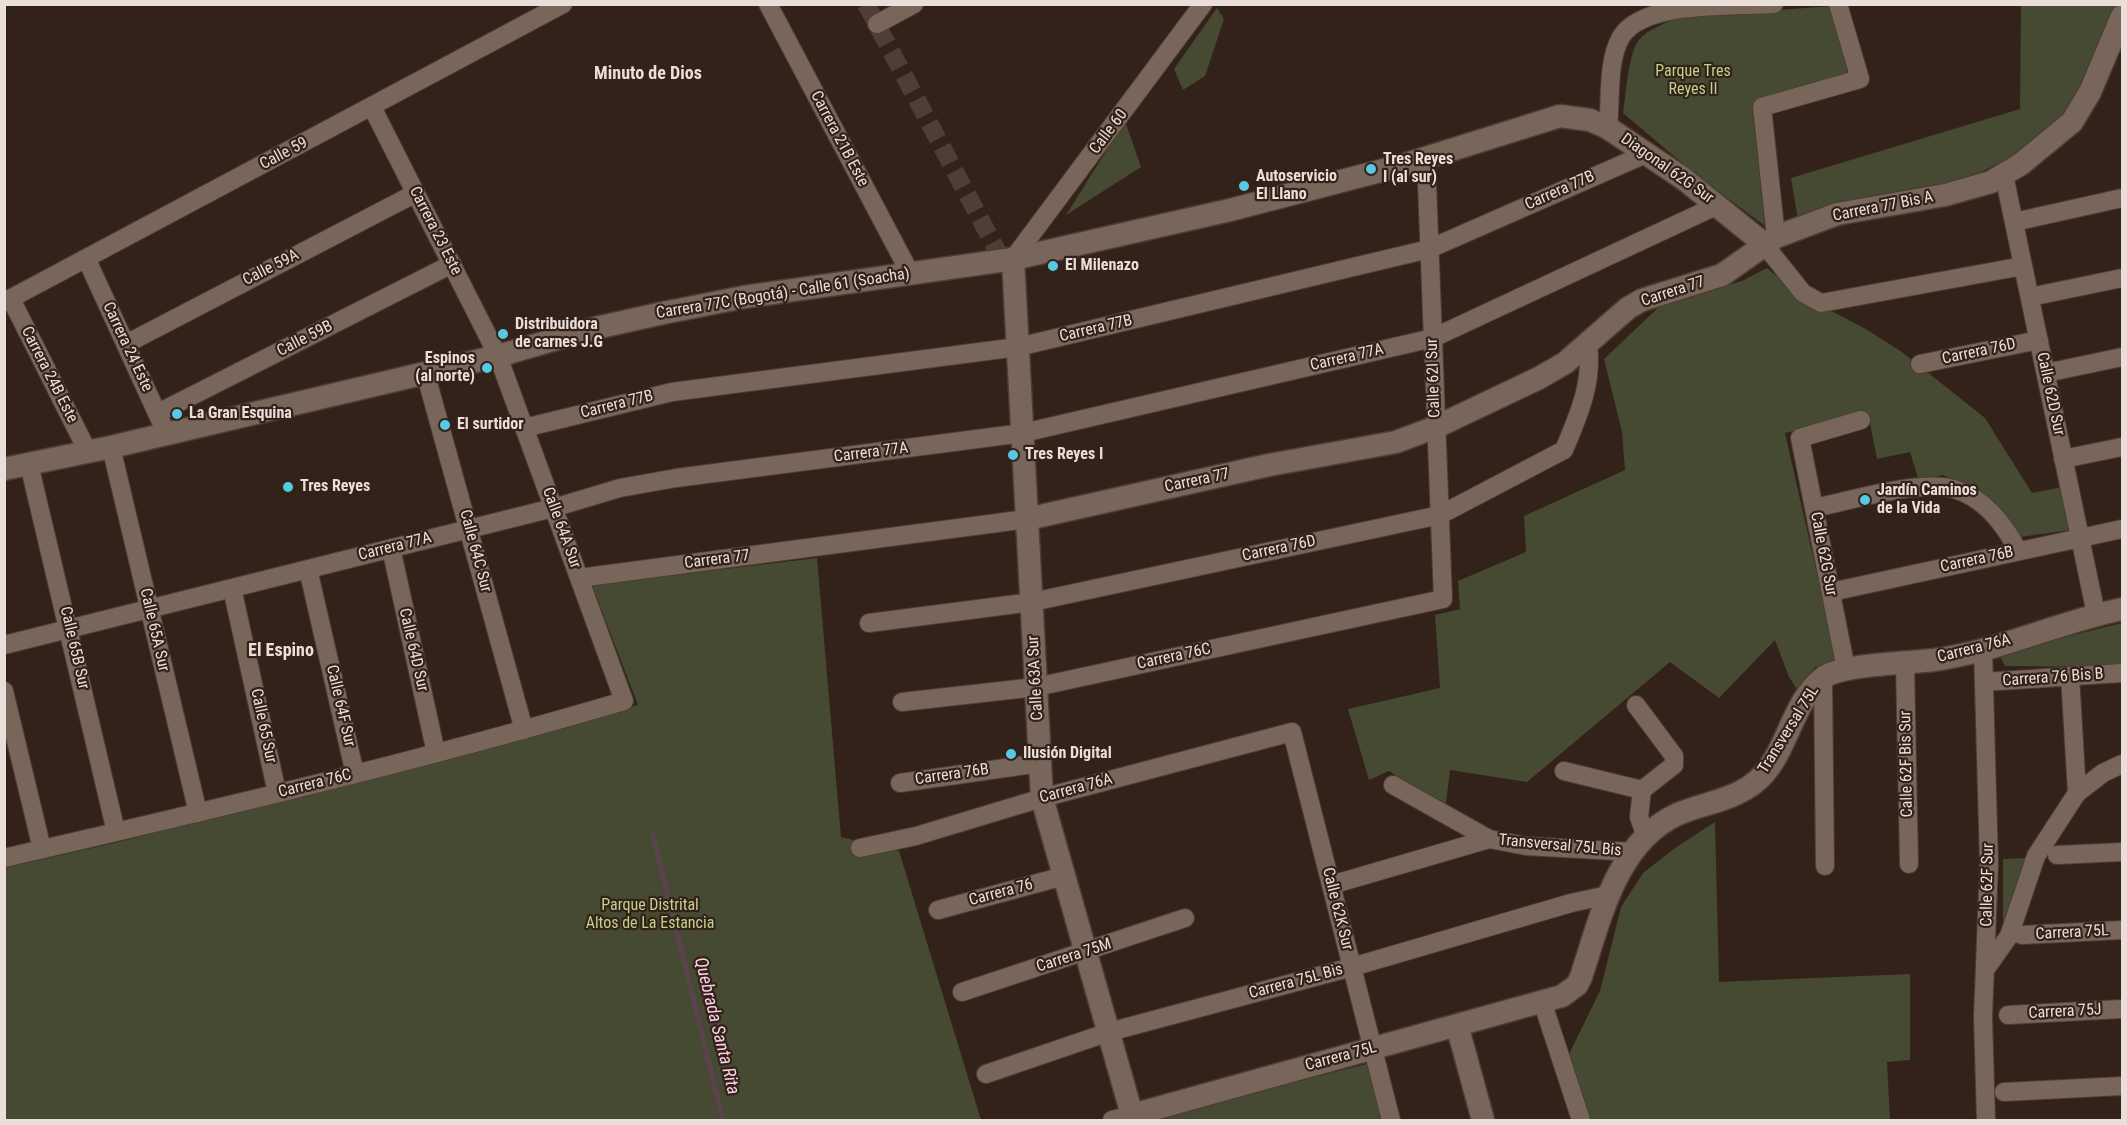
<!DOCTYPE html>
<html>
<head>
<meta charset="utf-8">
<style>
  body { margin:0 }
  #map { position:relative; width:2127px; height:1125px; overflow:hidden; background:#332219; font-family:"Roboto Condensed",sans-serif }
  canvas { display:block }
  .frame { position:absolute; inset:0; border:6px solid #e9ded8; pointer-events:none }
</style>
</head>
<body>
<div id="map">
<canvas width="2127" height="1125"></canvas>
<div class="frame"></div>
</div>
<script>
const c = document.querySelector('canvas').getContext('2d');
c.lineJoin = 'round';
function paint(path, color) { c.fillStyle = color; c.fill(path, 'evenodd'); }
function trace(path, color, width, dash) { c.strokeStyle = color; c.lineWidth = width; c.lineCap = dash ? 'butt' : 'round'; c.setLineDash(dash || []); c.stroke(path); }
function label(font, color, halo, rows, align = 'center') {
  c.font = font + ' "Roboto Condensed",sans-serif'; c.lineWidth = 4.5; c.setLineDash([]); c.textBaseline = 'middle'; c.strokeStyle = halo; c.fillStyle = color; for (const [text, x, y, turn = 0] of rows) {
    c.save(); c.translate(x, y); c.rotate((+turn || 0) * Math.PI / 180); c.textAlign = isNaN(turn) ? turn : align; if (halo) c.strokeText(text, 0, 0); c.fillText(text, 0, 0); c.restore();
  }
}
paint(new Path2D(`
  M2021,5H2120L2073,112L2017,154L1973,176L1798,220L1791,178L2020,109Z
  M1834,6L1848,75L1752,105L1765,226L1694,173L1623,113C1626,96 1628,53 1639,40C1648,29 1666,23 1679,17Z
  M1217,8L1224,19L1205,76L1183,90L1174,69Z
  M1125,121L1141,167L1066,215Z
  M1767,268L1795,292L1864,328L1902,352L1985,418L2032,493L2062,487L2070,530L2020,537L1968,487L1943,475L1919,481L1910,452L1877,459L1868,413L1785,433L1837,662L1815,667L1799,692L1789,677L1775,640L1719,698L1670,662L1527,782L1450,770L1446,803L1420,791L1389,771L1369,780L1348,709L1440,688L1435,615L1460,609L1458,581L1526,552L1524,516L1625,470L1622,432L1604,359L1661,305L1742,281Z
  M817,558L841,837L899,851L981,1120H5L4,868L123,841L638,705L592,585Z
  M2122,623V667L2005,666L2001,658L2005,652Z
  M1715,822L1719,982L1910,974V1060L1887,1062L1890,1120H1588L1567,1058L1600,991L1621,907L1643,873L1675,848Z
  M2027,858L2003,928V859Z
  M1367,1064L1381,1120H1149V1118Z`), '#464a32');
trace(new Path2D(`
  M653,835L723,1120`), '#5a434d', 5);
trace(new Path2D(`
  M866,4L1002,260`), '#4e3e36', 18, [18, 9]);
const minor = new Path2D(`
  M768,4L910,273
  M877,24L914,4
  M1608,128C1611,100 1607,61 1621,37C1644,0 1734,7 1774,4
  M2004,175L2096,614
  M2014,222L2122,198
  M1776,237L1762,107L1860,79L1838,4
  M1763,243L1803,293L1821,303L2023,266
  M1013,259L1203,4
  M87,260L162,424
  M2030,297L2122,278
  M11,299L88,452
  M4,302L563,4
  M126,344L416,193
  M1920,364L2039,340
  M425,372L524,730
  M2046,373L2122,357
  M158,413L452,264
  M524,428L672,392L1018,347L1429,249L1648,153
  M111,447L198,813
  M2063,459L2122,447
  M29,464L116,832
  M1814,508C1849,501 1922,479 1954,489C1984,498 2005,525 2018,551
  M391,548L436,753
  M308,569L355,774
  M579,578L1027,519
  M232,588L277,793
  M1831,592L2122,529
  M869,623L1032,602L1440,515L1564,450C1579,414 1593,383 1588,344
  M4,645L553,508L620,488L676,478L1023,433L1433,338L1718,205
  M1983,650L1989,863L1983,1017L1986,1120
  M1905,663L1909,864
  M1846,669L1800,438L1861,420
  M2070,676L2077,793
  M1823,678L1825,866
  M1984,682L2122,673
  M4,691L42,849
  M902,702L1036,687L1443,599L1426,158
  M1636,705L1674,756V765L1642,790L1639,817L1646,837
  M1564,771L1642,790
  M900,783L1040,763
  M1393,785L1489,839L1526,846L1634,852
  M860,848L916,836L1042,798L1292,732L1391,1120
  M2057,855L2122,852
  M4,858C212,810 420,761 624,701L498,356L372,107
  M1331,885L1489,839
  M938,910L1064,876
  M2022,935L2122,930
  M1985,970L2009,936L2036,856L2077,793L2103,773L2122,764
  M962,992L1185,918
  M1542,1001L1581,1120
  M2008,1015L2122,1009
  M986,1074L1109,1032L1352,967L1571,903L1608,895
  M2004,1092L2122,1086
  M1112,1120L1132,1115L1133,1120`);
const tertiary = new Path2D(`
  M1013,259L1042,798L1132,1115L1562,996L1577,985L1581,977C1600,920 1616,842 1678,814C1704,803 1730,801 1753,784C1788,758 1789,704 1823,678C1841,664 1908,663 1934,660C1999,651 2059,622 2122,609
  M4,469L111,447L498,356L587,330L663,313L744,297L1013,259L1230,210L1403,165L1560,116L1590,120L1608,128L1684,179L1763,243
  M1027,519L1269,465L1396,442L1436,427L1539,378L1565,363L1628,308L1642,300L1722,275L1776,237L1837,214L1945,195L1991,182L2021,164L2072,122L2090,92L2122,16
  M1457,1025L1483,1120`);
trace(minor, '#4c3e37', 20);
trace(tertiary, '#4c3e37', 25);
trace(minor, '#79665b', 18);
trace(tertiary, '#79665b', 22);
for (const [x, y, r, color] of [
  [1371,169,6,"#57c9e2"],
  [1244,186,6,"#57c9e2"],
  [1053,266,6,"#57c9e2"],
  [503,334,6,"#57c9e2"],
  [487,368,6,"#57c9e2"],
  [177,414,6,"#57c9e2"],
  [445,425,6,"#57c9e2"],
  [1013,455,6,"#57c9e2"],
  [288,487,6,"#57c9e2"],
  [1865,500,6,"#57c9e2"],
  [1011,754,6,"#57c9e2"]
]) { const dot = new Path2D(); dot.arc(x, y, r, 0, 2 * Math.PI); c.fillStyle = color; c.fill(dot); trace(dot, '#332219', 2); }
label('16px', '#c4d08b', '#332219', [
  ["Parque Tres",1693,72],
  ["Reyes II",1693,90],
  ["Parque Distrital",650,906],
  ["Altos de La Estancia",650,924]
]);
label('16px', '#e9ded8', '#332219', [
  ["Calle 60",1109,132,-53],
  ["Carrera 21B Este",839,139,62],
  ["Calle 59",284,154,-28],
  ["Diagonal 62G Sur",1667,169,35],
  ["Carrera 77B",1560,191,-24],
  ["Carrera 77 Bis A",1883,207,-11],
  ["Carrera 23 Este",435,231,63],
  ["Calle 59A",271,268,-27],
  ["Carrera 77",1673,292,-18],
  ["Carrera 77C (Bogotá) - Calle 61 (Soacha)",783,294,-9],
  ["Carrera 77B",1096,329,-13],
  ["Calle 59B",305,339,-27],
  ["Carrera 24 Este",127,347,65],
  ["Carrera 76D",1979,352,-12],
  ["Carrera 77A",1347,358,-13],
  ["Carrera 24B Este",49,375,63],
  ["Calle 62I Sur",1434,378,-92],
  ["Calle 62D Sur",2050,394,78],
  ["Carrera 77B",617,405,-14],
  ["Carrera 77A",871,453,-7],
  ["Carrera 77",1197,481,-12],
  ["Calle 64A Sur",561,528,70],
  ["Carrera 77A",395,547,-14],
  ["Carrera 76D",1279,549,-12],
  ["Calle 64C Sur",475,551,75],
  ["Calle 62G Sur",1823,554,79],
  ["Carrera 77",717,560,-7],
  ["Carrera 76B",1977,560,-12],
  ["Calle 65A Sur",154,630,77],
  ["Calle 65B Sur",74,648,77],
  ["Carrera 76A",1974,649,-14],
  ["Calle 64D Sur",413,650,77],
  ["Carrera 76C",1174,657,-12],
  ["Calle 63A Sur",1036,678,-93],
  ["Carrera 76 Bis B",2053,678,-4],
  ["Calle 64F Sur",340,706,77],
  ["Calle 65 Sur",263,726,78],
  ["Transversal 75L",1789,730,-58],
  ["Calle 62F Bis Sur",1907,764,-91],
  ["Carrera 76B",952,775,-8],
  ["Carrera 76C",315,784,-14],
  ["Carrera 76A",1076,789,-15],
  ["Transversal 75L Bis",1560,846,5],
  ["Calle 62F Sur",1988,885,-89],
  ["Carrera 76",1001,893,-15],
  ["Calle 62K Sur",1337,909,76],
  ["Carrera 75L",2072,933,-3],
  ["Carrera 75M",1074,956,-18],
  ["Carrera 75L Bis",1296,982,-15],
  ["Carrera 75J",2065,1012,-3],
  ["Carrera 75L",1341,1057,-15]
]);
label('bold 16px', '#e9ded8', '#332219', [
  ["Tres Reyes",1383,160],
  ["I (al sur)",1383,178],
  ["Autoservicio",1256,177],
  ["El Llano",1256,195],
  ["El Milenazo",1065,266],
  ["Distribuidora",515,325],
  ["de carnes J.G",515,343],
  ["Espinos",475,359,"right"],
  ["(al norte)",475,377,"right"],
  ["La Gran Esquina",189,414],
  ["El surtidor",457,425],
  ["Tres Reyes I",1025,455],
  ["Tres Reyes",300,487],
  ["Jardín Caminos",1877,491],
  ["de la Vida",1877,509],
  ["Ilusión Digital",1023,754]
], 'left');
label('bold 18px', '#e9ded8', '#332219', [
  ["Minuto de Dios",648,74],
  ["El Espino",281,651]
]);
label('italic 18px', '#fbd0e6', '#332219', [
  ["Quebrada Santa Rita",716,1026,76]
]);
</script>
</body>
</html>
